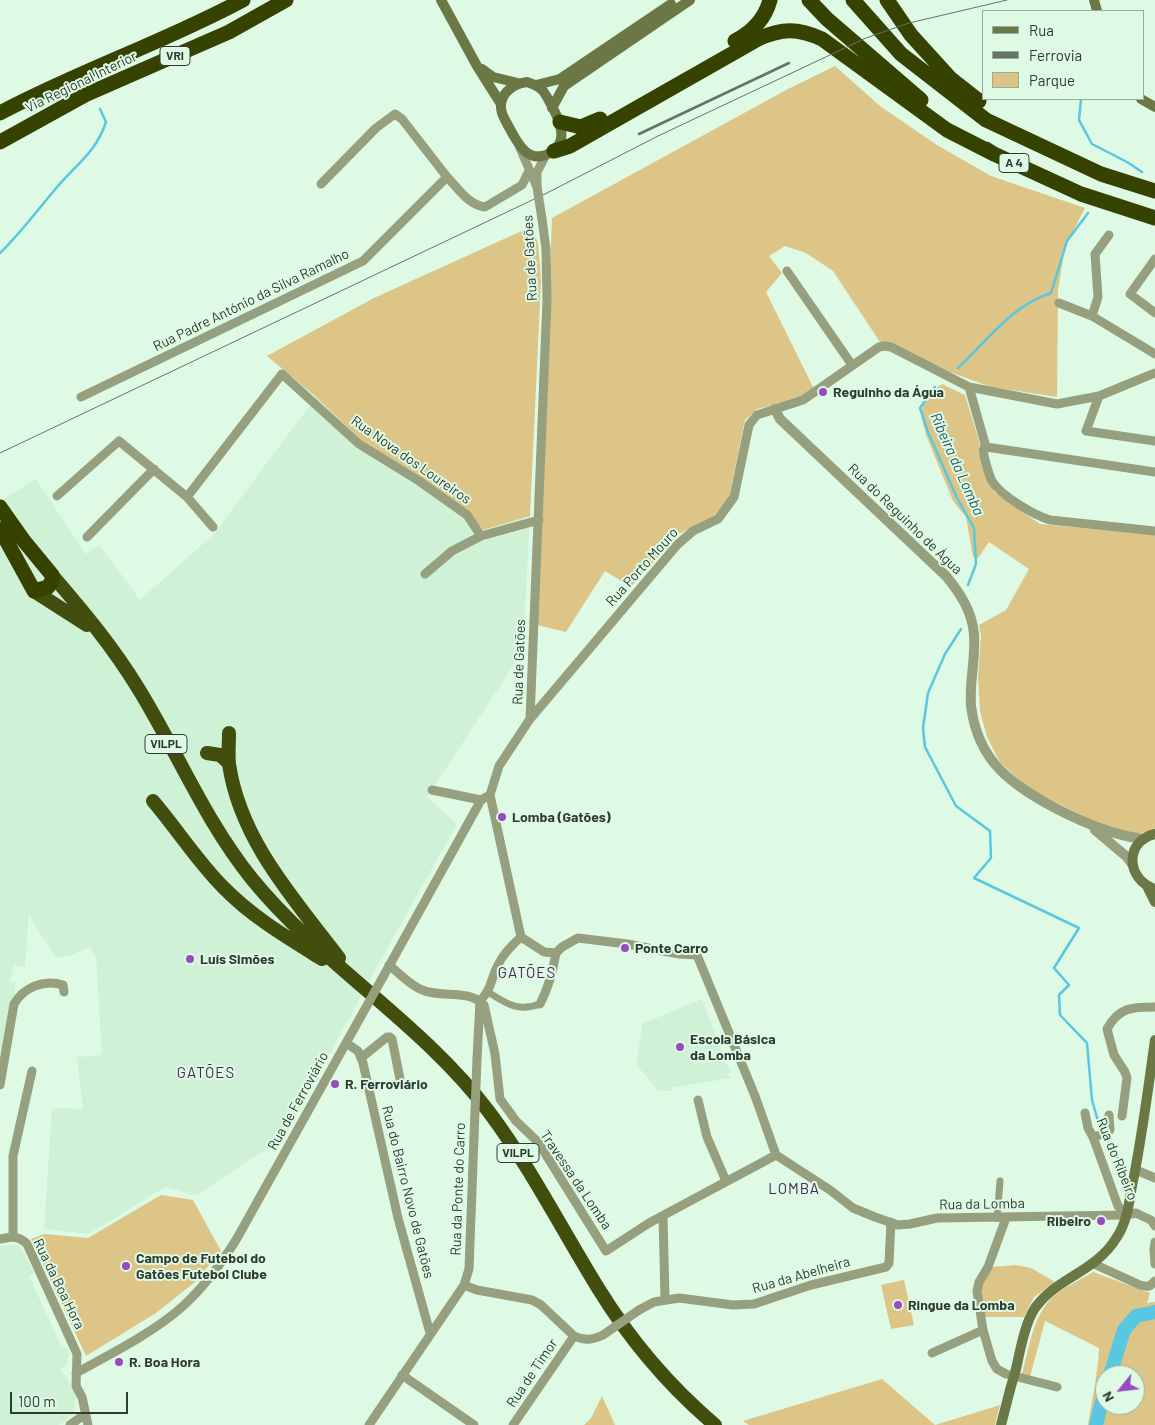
<!DOCTYPE html>
<html>
<head>
<meta charset="utf-8">
<style>
  body { margin:0 }
  #map { position:relative; width:1155px; height:1425px; overflow:hidden; background:#defae4; font-family:Barlow,sans-serif }
  canvas { display:block }
  .legend { position:absolute; left:982px; top:10px; width:162px; height:90px; box-sizing:border-box; background:#defae4; border:1px solid #98ad9d; margin:0; padding:6px 9px; list-style:none; font-size:15px; color:#2f3a32 }
  .legend li { display:flex; align-items:center; gap:10px; height:25px }
  .legend b { width:25px; border:1px solid #98ad9d }
  .north { position:absolute; left:1095px; top:1365px; width:50px; height:50px; box-sizing:border-box; background:#defae4; border:1px solid #98ad9d; border-radius:50%; rotate:241deg; font-size:14px; font-weight:700; line-height:20px; text-align:center; color:#2f3a32 }
  .north::after { content:''; display:block; margin:auto; width:18px; height:22px; background:#954cbf; clip-path:polygon(50% 0,100% 100%,50% 72%,0 100%) }
  .scale { position:absolute; left:10px; top:1392px; width:118px; height:22px; box-sizing:border-box; border:2px solid #2f3a32; border-top:0; padding-left:6px; font-size:15px; line-height:18px; white-space:nowrap; color:#2f3a32; -webkit-text-stroke:4px #defae4; paint-order:stroke }
</style>
</head>
<body>
<div id="map">
<canvas width="1155" height="1425"></canvas>
<ul class="legend">
<li><b style="height:6px;background:#6b7846"></b>Rua</li>
<li><b style="height:6px;background:#647468"></b>Ferrovia</li>
<li><b style="height:14px;background:#ddc487"></b>Parque</li>
</ul>
<div class="north">N</div>
<div class="scale">100 m</div>
</div>
<script>
const c = document.querySelector('canvas').getContext('2d');
c.lineJoin = 'round';
function paint(path, color) { c.fillStyle = color; c.fill(path, 'evenodd'); }
function trace(path, color, width, dash) { c.strokeStyle = color; c.lineWidth = width; c.lineCap = dash ? 'butt' : 'round'; c.setLineDash(dash || []); c.stroke(path); }
function label(font, color, halo, rows, align = 'center') {
  c.font = font + ' Barlow,sans-serif'; c.lineWidth = 4; c.setLineDash([]); c.textBaseline = 'middle'; c.strokeStyle = halo; c.fillStyle = color; for (const [text, x, y, turn = 0] of rows) {
    c.save(); c.translate(x, y); c.rotate((+turn || 0) * Math.PI / 180); c.textAlign = isNaN(turn) ? turn : align; if (halo) c.strokeText(text, 0, 0); c.fillText(text, 0, 0); c.restore();
  }
}
paint(new Path2D(`
  M316,397L361,440L382,456L468,512L483,530L530,516L523,651L427,797L457,824L382,958L285,1136L196,1196L165,1187L89,1234L44,1229L52,1108L83,1109L77,1057L102,1055L96,956L89,947L69,956L56,957L40,934L29,913L25,967L14,965L10,981L16,983L0,1074V501L36,479L86,554L99,544L140,600L214,534Z
  M702,999L728,1068L732,1072L728,1074L731,1078L671,1088L672,1091H658L636,1064L642,1029L641,1024Z
  M16,1245L21,1247L34,1273L29,1276L62,1347H66L70,1354L65,1368H60L79,1398L75,1400L73,1414L66,1421L58,1425H0V1246Z`), '#cff2d7');
paint(new Path2D(`
  M835,66L880,106L937,145L991,176L1085,208L1065,247L1058,290L1057,397L991,387L939,368L892,343L880,342L833,271L806,253L785,246L769,256L782,273L766,292L814,389L800,399L757,409L745,420L729,498L713,517L679,534L631,587L605,571L566,632L537,625L552,218L788,89Z
  M526,229L534,233L538,243L541,280L530,516L483,530L468,512L382,456L361,440L316,397L267,356L374,298Z
  M942,384L965,395L980,444L978,452L994,492L1040,524L1155,535V830L1131,835L1107,828L1026,787L1000,762L987,737L980,711L978,677L981,636L979,625L1006,610L1029,569L989,542L978,558L973,557L966,517L953,501L926,435L921,416L924,398Z
  M161,1195L193,1200L221,1251L195,1282L156,1313L86,1356L31,1239L44,1234L88,1238Z
  M1016,1265L1031,1268L1055,1282L1034,1297L1024,1317H984C980,1294 978,1287 992,1267Z
  M1093,1272L1150,1293L1147,1303L1155,1302V1425H1088C1092,1399 1098,1374 1099,1348L1045,1321L1030,1377L1022,1374C1029,1349 1033,1314 1054,1296C1065,1287 1080,1280 1093,1272ZM1105,1375H1135V1405H1105Z
  M904,1280L914,1325L891,1329L881,1285Z
  M882,1379L935,1425L1000,1405L995,1425H749L743,1421Z
  M602,1396L615,1425H584L591,1418Z`), '#ddc487');
trace(new Path2D(`
  M1081,99L1079,120L1092,144L1127,162L1142,172
  M0,253C21,233 39,208 58,186C78,163 96,152 106,122L100,109
  M958,368C987,341 1012,305 1051,293L1067,241L1088,213
  M935,387L920,408L928,432L957,498L974,528L976,564L968,585
  M961,629L945,654L928,693L923,728L925,747L956,806L990,831L991,858L974,878L1079,928L1054,968L1069,985L1059,995L1060,1015L1087,1043L1092,1100L1100,1128
  M1106,1137L1124,1170`), '#58c7e1', 2.5);
trace(new Path2D(`
  M1110,1375L1124,1330L1136,1316L1155,1312
  M1096,1425L1105,1389`), '#58c7e1', 14);
trace(new Path2D(`
  M488,992C507,1004 518,1012 540,1004
  M997,1218L1000,1181`), '#969f7e', 7);
trace(new Path2D(`
  M520,148L537,187
  M321,184L376,128L395,114L402,119L447,177
  M537,185V172L546,155
  M1155,259L1130,294L1155,313
  M787,271L852,365
  M1059,303L1092,316L1155,354
  M1092,316L1098,297L1095,254L1109,235
  M1155,373L1099,396L1057,404L969,387L891,347L885,346L879,347L803,400L757,415L749,425L734,497L718,519L693,531L677,545L530,719L499,766L490,795L521,937L544,952L556,953L562,947L578,938L627,944L679,954L697,955L755,1096L776,1155L830,1190L853,1208L875,1217L898,1225L910,1224L937,1218L1126,1215L1136,1213L1140,1215L1151,1220L1155,1226
  M969,387L986,447L984,448L983,451C985,460 988,473 992,481C1001,496 1034,515 1050,520L1155,531
  M1099,396L1086,431L1155,441
  M81,397L363,261L447,177C458,188 468,205 485,207L522,185L529,171
  M986,447L1155,472
  M57,496L119,441L187,497L213,527
  M187,497L282,374L359,444L419,481L467,515L481,536L539,520
  M87,537L154,469
  M425,574L452,551L481,536
  M530,719L547,300L546,249L542,219
  M432,790L481,800
  M389,965C399,973 409,984 420,989C440,999 468,988 484,1005L495,1054L500,1099L516,1121L538,1142L606,1251L649,1223L776,1155
  M383,977L481,800L490,795
  M540,1004C549,987 553,971 556,953
  M346,1043L358,1051L363,1063L398,1218L430,1333
  M361,1058L387,1037H390L392,1039L401,1084
  M477,1059L480,1001C493,987 490,980 498,965C503,954 512,945 521,937
  M0,1085L14,1004C24,987 44,979 63,985L64,992
  M698,1100L707,1137L726,1181
  M1085,1113L1088,1128L1093,1137L1118,1206L1126,1215
  M1122,1116L1127,1078L1125,1072L1114,1055L1107,1029C1119,1007 1132,1007 1155,1007
  M1093,1137L1107,1133L1110,1130L1109,1115
  M1136,1170L1155,1178
  M663,1216L665,1299
  M1006,1218L988,1267L979,1282L977,1291L983,1330L992,1361L997,1369L1006,1374L1057,1387
  M13,1237V1156L32,1071
  M0,1239C12,1237 18,1235 27,1244L77,1354L76,1386L82,1397L88,1425
  M1155,1242L1154,1250L1155,1264
  M1094,1264L1140,1285C1148,1287 1150,1287 1155,1281
  M464,1285L477,1290L532,1300L541,1305L574,1336C585,1341 592,1340 603,1335
  M639,1310L654,1302L679,1298L733,1305L754,1304L811,1285L886,1267L889,1263L891,1222
  M932,1353L983,1330
  M76,1373C109,1355 156,1331 183,1306C204,1287 221,1264 236,1240L360,1018
  M402,1375L474,1425
  M70,1425L84,1415
  M369,1425L464,1285L469,1269L474,1137
  M513,1425L574,1336`), '#969f7e', 9);
trace(new Path2D(`
  M775,409L780,419L946,576C960,593 972,611 974,634C976,658 969,682 971,706C978,762 1011,784 1057,809C1085,823 1112,835 1143,839
  M1095,830L1127,857L1132,864`), '#969f7e', 10);
trace(new Path2D(`
  M441,0L477,66L501,104
  M1094,0L1097,11
  M482,69L493,77L518,83
  M527,82C533,84 539,86 543,91C547,96 550,103 553,108C561,124 569,145 548,154C528,163 519,145 511,131C508,125 504,119 502,113C497,96 511,84 527,82Z
  M536,85L560,79L671,4
  M1141,99L1155,107
  M552,108L564,86L690,0
  M1155,834C1124,841 1126,880 1155,889
  M1147,886L1155,902
  M1016,1369C1020,1351 1025,1323 1035,1308C1057,1277 1096,1272 1117,1237C1127,1222 1129,1203 1132,1186C1142,1138 1148,1089 1155,1040
  M1001,1425L1010,1390`), '#6b7846', 10);
trace(new Path2D(`
  M52,575C83,611 113,647 138,688C177,751 205,821 252,879C323,966 422,1023 489,1112C531,1168 562,1230 598,1288C630,1340 669,1386 715,1425
  M34,591L87,625
  M229,733C229,743 228,754 229,764C240,840 294,899 339,958
  M207,753L220,755L229,763
  M153,801C177,829 197,861 223,887C252,917 288,938 322,959`), '#424e0d', 14);
trace(new Path2D(`
  M809,0L827,19L921,100
  M853,0L901,54L986,120L1101,174L1155,191
  M887,0L911,35L951,79L979,101
  M735,41C752,32 765,19 770,0
  M0,113C79,71 165,42 243,0
  M560,122L581,127L600,119
  M0,142L85,95L229,32L286,0
  M986,149L994,154L1081,194L1155,218
  M554,151L570,146L758,39C782,28 798,28 822,39L947,130L994,154
  M0,507L24,541L52,575V581L48,587L34,591L0,529`), '#364200', 15);
trace(new Path2D(`
  M0,453L547,193L658,136L866,38L909,23L1007,0`), '#647468', 1);
trace(new Path2D(`
  M639,134L789,63`), '#647468', 2.5);
trace(new Path2D(`
  M537,187L542,219
  M360,1018L383,977
  M474,1137L477,1059
  M603,1335L639,1310`), '#969f7e', 9);
trace(new Path2D(`
  M1010,1390L1016,1369`), '#6b7846', 10);
for (const [x, y, r, color] of [
  [823,392,5,"#954cbf"],
  [502,817,5,"#954cbf"],
  [625,948,5,"#954cbf"],
  [190,959,5,"#954cbf"],
  [680,1047,5,"#954cbf"],
  [335,1084,5,"#954cbf"],
  [1101,1221,5,"#954cbf"],
  [126,1266,5,"#954cbf"],
  [898,1305,5,"#954cbf"],
  [119,1362,5,"#954cbf"]
]) { const dot = new Path2D(); dot.arc(x, y, r, 0, 2 * Math.PI); c.fillStyle = color; c.fill(dot); trace(dot, '#defae4', 2); }
for (const [x, y, w] of [
  [175,56,30],
  [1014,163,30],
  [166,744,42],
  [518,1153,42]
]) { const box = new Path2D(); box.roundRect(x - w / 2, y - 9.5, w, 19, 4); c.fillStyle = '#defae4'; c.fill(box); trace(box, '#2f3a32', 1); }
label('bold 12px', '#2f3a32', null, [
  ["VRI",175,56],
  ["A 4",1014,163],
  ["VILPL",166,744],
  ["VILPL",518,1153]
]);
label('14px', '#2f3a32', '#defae4', [
  ["Via Regional Interior",81,82,-26],
  ["Rua de Gatões",530,258,-93],
  ["Rua Padre António da Silva Ramalho",251,300,-26],
  ["Rua Nova dos Loureiros",411,460,35],
  ["Rua do Reguinho de Água",905,519,44],
  ["Rua Porto Mouro",642,567,-48],
  ["Rua de Gatões",519,662,-88],
  ["Rua de Ferroviário",298,1101,-61],
  ["Rua do Ribeiro",1117,1159,68],
  ["Travessa da Lomba",576,1180,56],
  ["Rua da Ponte do Carro",458,1189,-88],
  ["Rua do Bairro Novo de Gatões",408,1192,76],
  ["Rua da Lomba",982,1204,-1],
  ["Rua da Abelheira",801,1275,-16],
  ["Rua da Boa Hora",59,1284,64],
  ["Rua de Timor",532,1373,-56]
]);
label('bold 14px', '#2f3a32', '#defae4', [
  ["Reguinho da Água",833,392],
  ["Lomba (Gatões)",512,817],
  ["Ponte Carro",635,948],
  ["Luís Simões",200,959],
  ["Escola Básica",690,1039],
  ["da Lomba",690,1055],
  ["R. Ferroviário",345,1084],
  ["Ribeiro",1091,1221,"right"],
  ["Campo de Futebol do",136,1258],
  ["Gatões Futebol Clube",136,1274],
  ["Ringue da Lomba",908,1305],
  ["R. Boa Hora",129,1362]
], 'left');
label('italic 15px', '#295964', '#defae4', [
  ["Ribeira da Lomba",957,464,66]
]);
c.letterSpacing = '1px';
label('15px', '#47245c', '#defae4', [
  ["GATÕES",527,973],
  ["GATÕES",206,1073],
  ["LOMBA",794,1189]
]);
c.letterSpacing = '0px';
</script>
</body>
</html>
